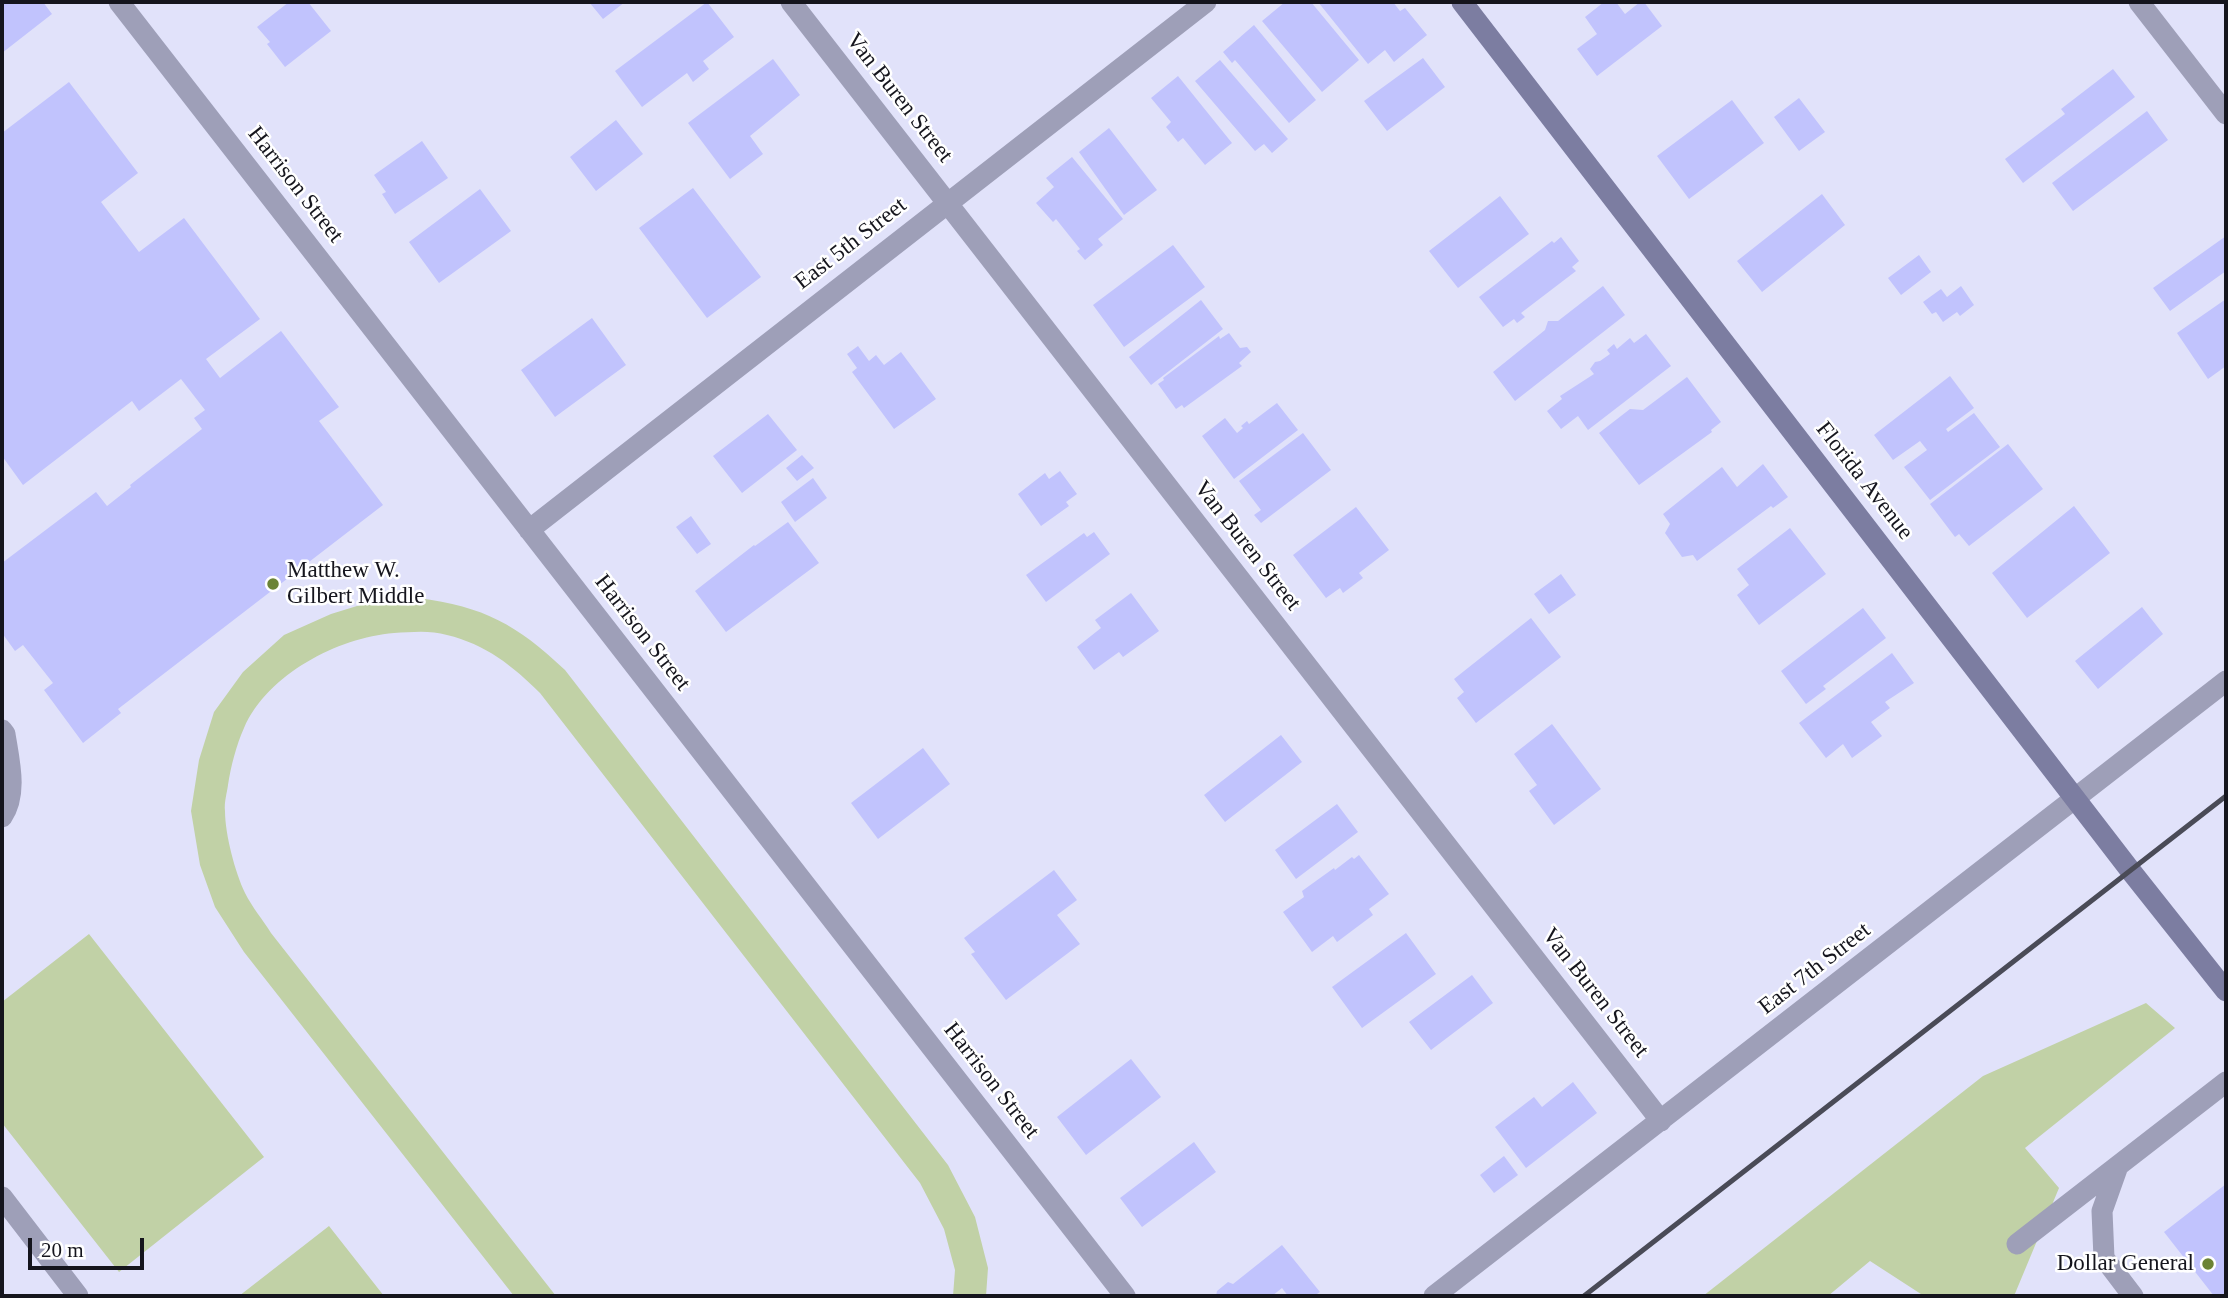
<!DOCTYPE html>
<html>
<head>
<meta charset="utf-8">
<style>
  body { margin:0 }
  #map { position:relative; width:2228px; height:1298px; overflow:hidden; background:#e1e2fa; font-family:Georgia,serif }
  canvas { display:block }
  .frame { position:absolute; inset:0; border:4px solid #15151d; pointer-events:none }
  .scale { position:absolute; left:28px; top:1238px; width:116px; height:32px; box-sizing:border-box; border:4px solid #15151d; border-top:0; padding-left:9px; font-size:21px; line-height:24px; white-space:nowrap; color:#15151d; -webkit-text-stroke:5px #fff; paint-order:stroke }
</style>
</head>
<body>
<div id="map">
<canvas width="2228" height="1298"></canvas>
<div class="frame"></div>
<div class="scale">20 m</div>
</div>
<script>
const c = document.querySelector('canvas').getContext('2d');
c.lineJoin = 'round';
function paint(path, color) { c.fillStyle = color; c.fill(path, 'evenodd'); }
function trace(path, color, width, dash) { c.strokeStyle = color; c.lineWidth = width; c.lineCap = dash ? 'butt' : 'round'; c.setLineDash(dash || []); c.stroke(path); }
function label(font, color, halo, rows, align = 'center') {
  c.font = font + ' Georgia,serif'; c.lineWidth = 5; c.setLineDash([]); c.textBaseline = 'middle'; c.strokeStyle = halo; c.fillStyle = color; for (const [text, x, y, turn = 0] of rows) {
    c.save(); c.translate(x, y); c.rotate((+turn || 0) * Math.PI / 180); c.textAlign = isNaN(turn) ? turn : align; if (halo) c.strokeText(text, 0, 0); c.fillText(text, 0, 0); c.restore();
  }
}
paint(new Path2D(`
  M418,598C485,607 516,624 565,670L948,1165L975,1217L988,1268L986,1296H953L955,1270L944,1229L920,1183L540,693C513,666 485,644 447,635C430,630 412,632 394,633C337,638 268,674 244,728C236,746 231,766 228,785C227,793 224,802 225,811C225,834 235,872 245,893C252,907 263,920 271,933L556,1296H514L244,952L215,907L200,865L191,811L199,760L214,712L243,672L284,635L331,614L370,602Z
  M89,934L264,1157L119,1272L2,1123V1002Z
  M2146,1003L2175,1028L2025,1148L2059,1188L2014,1296H1924L1870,1261L1828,1296H1703L1983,1076Z
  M329,1226L384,1296H239Z`), '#c1d1a6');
paint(new Path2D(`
  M2,2H43L52,14L2,53Z
  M289,2H308L331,31L285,67L267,44L270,42L257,27Z
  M589,2H625L603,19Z
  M707,2L734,37L703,61L709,69L693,82L687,73L642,107L615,71Z
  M1285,2H1311L1359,60L1322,92L1262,21Z
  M1318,2H1393L1400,11L1405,8L1427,35L1394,62L1385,50L1368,64Z
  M1604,2H1616L1625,14L1640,2H1644L1662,26L1597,76L1577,49L1597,34L1585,17Z
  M1254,25L1316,100L1289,123L1235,60L1232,63L1223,52Z
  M1423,58L1445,87L1387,131L1364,101Z
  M773,59L800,95L750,136L763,154L730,179L688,123Z
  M1220,60L1288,139L1272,153L1264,144L1255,151L1195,81Z
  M2113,69L2135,97L2023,183L2005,159L2065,114L2061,109Z
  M1178,76L1232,143L1205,165L1183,138L1178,142L1166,127L1171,122L1151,98Z
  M69,82L138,173L101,202L139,252L184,218L260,319L206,359L220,378L281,331L339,407L319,421L383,505L118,709L121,713L83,743L44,690L53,683L23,645L15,651L2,633V563L96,492L107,506L131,487L130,485L202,429L194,418L205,410L181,379L139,411L132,401L23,485L2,456V133Z
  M1799,98L1825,132L1799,151L1774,117Z
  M1732,100L1764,143L1689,199L1657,156Z
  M2147,111L2168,140L2073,211L2052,183Z
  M616,120L643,154L596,191L570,157Z
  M1109,128L1157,190L1124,215L1079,152Z
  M422,141L448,178L395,214L382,194L386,192L374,175Z
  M1072,157L1123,219L1098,239L1103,245L1085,260L1077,251L1080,249L1056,219L1053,222L1036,203L1054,187L1046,178Z
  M693,188L761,277L707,318L639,228Z
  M480,189L511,231L439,283L409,242Z
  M1822,194L1845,225L1762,292L1737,261Z
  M1500,196L1529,234L1458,288L1429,251Z
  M2226,236V271L2170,311L2153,288Z
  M1561,237L1579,261L1572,267L1576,271L1521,313L1525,317L1517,323L1514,319L1503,327L1479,297L1552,241L1554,243Z
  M1173,245L1205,287L1124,347L1093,305Z
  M1919,255L1931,272L1901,295L1888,278Z
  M1603,286L1625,315L1515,401L1493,372L1545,330L1548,321H1558Z
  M1961,286L1974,305L1960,316L1957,312L1943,322L1936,312L1932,314L1923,302L1941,289L1947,297Z
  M2226,299V366L2208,379L2177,333Z
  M1201,300L1223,329L1151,385L1129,357Z
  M592,318L626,365L555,417L521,370Z
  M1229,333L1240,348L1247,347L1251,352L1239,363L1242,366L1184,408L1182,405L1176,409L1158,384L1164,380L1163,378L1219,336L1220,339Z
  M1646,334L1671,366L1588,430L1578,416L1561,429L1547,411L1562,399L1560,396L1594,374L1590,369L1595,362L1600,361L1610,354L1607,350L1614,344L1617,349L1630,338L1634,343Z
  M858,346L869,361L876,355L884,365L901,352L936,399L894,429L852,372L857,368L847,354Z
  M1950,376L1974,408L1946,429L1948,432L1974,413L2000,447L1930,500L1904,467L1927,450L1920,441L1893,460L1874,435Z
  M1687,377L1721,422L1711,430L1712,432L1639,485L1599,433L1630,409L1643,410Z
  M1277,403L1298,430L1234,479L1202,436L1225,418L1237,433L1243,428L1241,426L1247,421L1249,424Z
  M768,414L797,450L742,493L713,456Z
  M1303,433L1331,470L1261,523L1254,515L1261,510L1239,481Z
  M2008,444L2043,489L1969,546L1959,534L1955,537L1930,504Z
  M802,455L814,468L797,481L786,468Z
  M1763,464L1788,497L1773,508L1771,506L1697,561L1693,555L1682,557L1665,533L1670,524L1663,514L1722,467L1737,487Z
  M1060,471L1077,494L1066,502L1069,506L1041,526L1018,494L1045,473L1049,479Z
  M813,478L827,498L795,522L781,502Z
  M2074,506L2110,553L2027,618L1992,573Z
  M1356,507L1389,550L1359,573L1363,578L1343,593L1340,588L1326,598L1293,555Z
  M691,516L711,544L697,554L676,527Z
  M788,522L819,563L726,632L695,591L754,545L755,546Z
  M1790,528L1826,574L1759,625L1737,595L1749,585L1737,569Z
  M1094,532L1110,554L1046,602L1026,575L1084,533L1087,537Z
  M1561,574L1576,595L1549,614L1534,594Z
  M1131,593L1159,631L1123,657L1119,652L1094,670L1077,647L1101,628L1095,620Z
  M2142,607L2163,634L2098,689L2075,661Z
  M1863,608L1886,638L1823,686L1826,689L1806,704L1781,671Z
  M1531,618L1561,657L1476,723L1457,698L1464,692L1454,679Z
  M1892,653L1914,683L1885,702L1890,708L1871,722L1882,736L1852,758L1843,744L1826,758L1799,723Z
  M1552,724L1601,789L1554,825L1529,791L1537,785L1514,754Z
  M1281,735L1302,762L1225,822L1204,795Z
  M923,748L950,784L878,839L851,803Z
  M1337,804L1358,832L1296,879L1275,850Z
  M1359,855L1389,894L1369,909L1373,915L1337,942L1333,936L1312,952L1283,912L1304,897L1302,891L1334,868L1335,870L1352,857L1354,859Z
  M1054,870L1077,900L1057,915L1080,944L1006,1000L971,954L975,952L964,938Z
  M1406,933L1436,974L1362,1028L1332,987Z
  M1472,975L1493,1003L1431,1050L1409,1022Z
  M1131,1059L1161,1097L1086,1155L1057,1117Z
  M1573,1082L1597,1113L1526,1168L1495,1127L1534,1097L1542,1107Z
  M1194,1142L1216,1172L1142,1227L1120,1198Z
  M1504,1156L1518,1175L1494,1193L1480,1175Z
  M2226,1184V1296H2214L2164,1232Z
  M1282,1245L1320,1292L1314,1296H1288L1282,1288L1272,1296H1216L1217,1291L1228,1282L1233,1284Z`), '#c1c3fd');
trace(new Path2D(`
  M2,730L5,734C9,760 18,794 2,817
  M2118,1166L2102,1211L2104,1258L2133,1296
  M2017,1244L2226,1082`), '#9e9fb8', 21);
trace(new Path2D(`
  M119,2L1125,1296
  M791,2L1661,1121
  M2139,2L2226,114
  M529,530L1206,2
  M2,1197L78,1296
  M1434,1296L2226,681`), '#9e9fb8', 21);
trace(new Path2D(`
  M1462,2L2130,870L2226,991`), '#7c7da1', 21);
trace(new Path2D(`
  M1584,1296L2226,796`), '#4a4b57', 5);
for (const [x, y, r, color] of [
  [273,584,7,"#6b8335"],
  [2208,1264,7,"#6b8335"]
]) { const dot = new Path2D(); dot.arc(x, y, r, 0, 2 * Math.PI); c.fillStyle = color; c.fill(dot); trace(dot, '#fff', 2.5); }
label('23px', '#15151d', '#fff', [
  ["Van Buren Street",899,98,52],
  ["Harrison Street",295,185,52],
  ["East 5th Street",851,244,-38],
  ["Florida Avenue",1864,481,52],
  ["Van Buren Street",1247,546,52],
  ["Harrison Street",642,633,52],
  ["East 7th Street",1815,969,-38],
  ["Van Buren Street",1595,993,52],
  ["Harrison Street",991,1081,52]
]);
label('23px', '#15151d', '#fff', [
  ["Matthew W.",287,571],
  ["Gilbert Middle",287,597],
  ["Dollar General",2194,1264,"right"]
], 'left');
</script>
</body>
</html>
